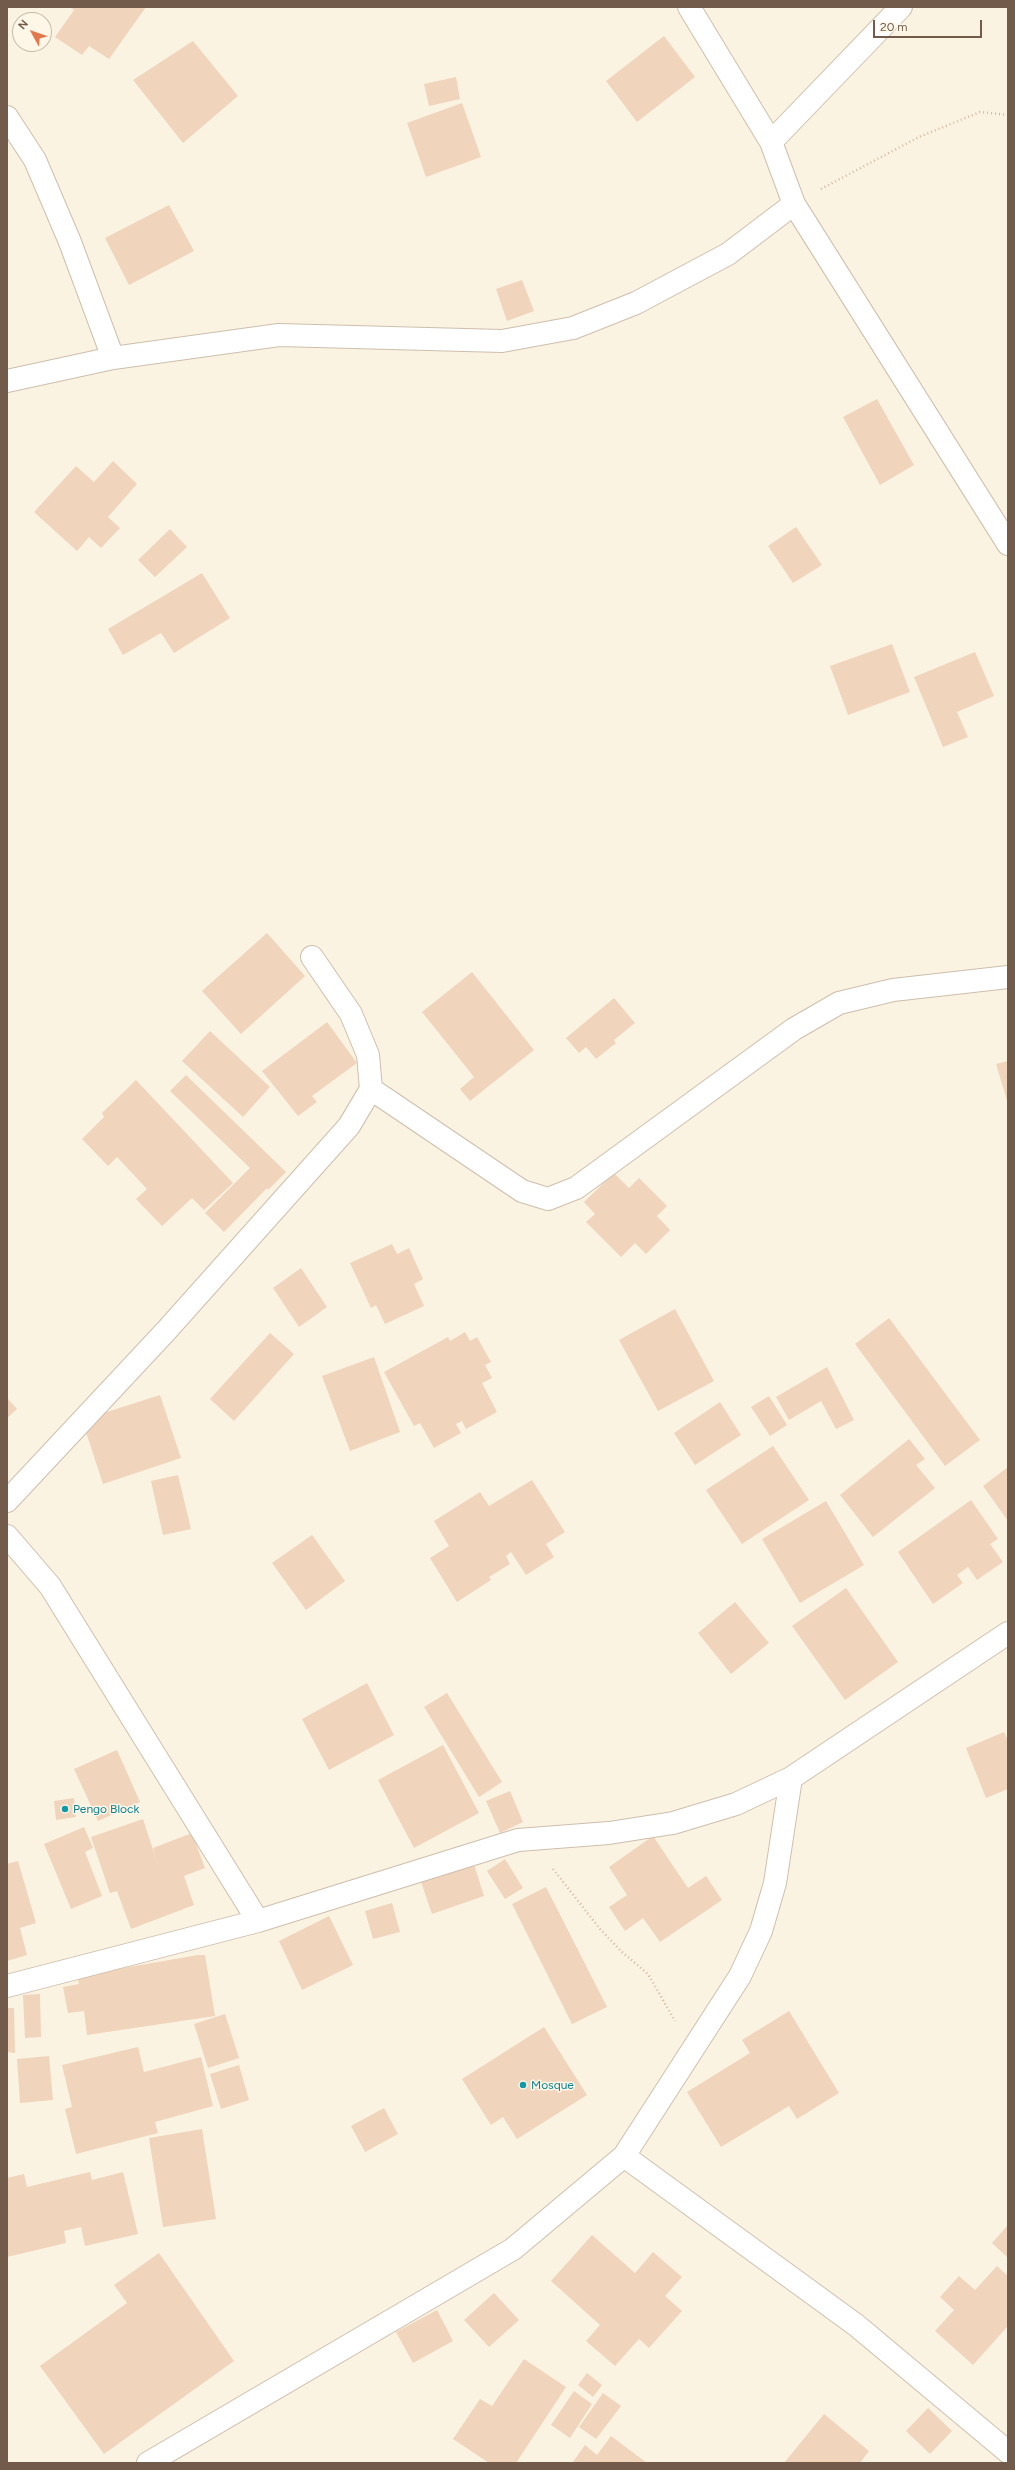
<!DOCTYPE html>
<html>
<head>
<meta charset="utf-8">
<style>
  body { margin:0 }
  #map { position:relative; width:1015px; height:2470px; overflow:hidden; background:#fbf3e2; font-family:Figtree,sans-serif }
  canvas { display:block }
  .frame { position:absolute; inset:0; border:8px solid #725b4a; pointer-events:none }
  .north { position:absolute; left:12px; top:12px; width:40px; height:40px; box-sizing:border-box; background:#fef7e8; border:1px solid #c6b9a9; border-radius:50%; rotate:310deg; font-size:11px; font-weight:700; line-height:16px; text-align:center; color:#725b4a }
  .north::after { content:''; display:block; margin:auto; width:14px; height:18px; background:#e2774b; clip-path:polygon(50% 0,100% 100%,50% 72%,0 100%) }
  .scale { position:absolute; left:873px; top:20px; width:109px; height:18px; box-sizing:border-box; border:2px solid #725b4a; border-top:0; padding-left:5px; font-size:12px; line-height:14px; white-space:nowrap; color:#725b4a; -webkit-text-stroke:3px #fef7e8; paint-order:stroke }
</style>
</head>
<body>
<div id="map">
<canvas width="1015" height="2470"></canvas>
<div class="frame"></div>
<div class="north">N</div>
<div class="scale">20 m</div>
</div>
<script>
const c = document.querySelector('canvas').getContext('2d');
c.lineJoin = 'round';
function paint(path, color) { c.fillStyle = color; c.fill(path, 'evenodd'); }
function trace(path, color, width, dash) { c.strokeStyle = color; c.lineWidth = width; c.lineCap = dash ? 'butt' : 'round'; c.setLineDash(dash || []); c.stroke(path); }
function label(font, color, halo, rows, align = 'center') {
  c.font = font + ' Figtree,sans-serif'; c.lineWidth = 3; c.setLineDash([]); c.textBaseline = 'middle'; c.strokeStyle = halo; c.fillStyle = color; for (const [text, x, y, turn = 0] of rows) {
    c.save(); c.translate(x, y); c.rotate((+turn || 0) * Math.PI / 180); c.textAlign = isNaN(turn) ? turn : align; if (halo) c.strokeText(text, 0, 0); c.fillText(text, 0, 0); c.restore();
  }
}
paint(new Path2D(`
  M70,7H146L109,59L89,46L82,55L55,37L74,10Z
  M664,36L695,77L637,122L606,81Z
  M193,41L238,96L183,143L133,80Z
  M456,77L460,99L429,106L424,84Z
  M462,103L481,157L426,177L407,123Z
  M169,205L194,251L129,285L105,238Z
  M522,280L534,311L507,321L496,289Z
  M877,399L914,465L880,485L843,417Z
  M113,461L137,484L108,517L120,528L101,548L89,537L77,551L34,512L76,466L94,482Z
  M796,527L822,565L793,583L768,546Z
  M170,529L187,547L155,577L138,560Z
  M202,573L230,618L174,653L161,633L123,655L108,629Z
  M892,644L910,692L848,715L830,666Z
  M975,652L994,696L957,712L968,737L943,747L914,677Z
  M267,933L305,976L241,1034L202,991Z
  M472,972L534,1050L470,1101L460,1089L474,1077L422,1012Z
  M614,998L635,1023L614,1040L616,1043L596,1059L586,1047L579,1053L566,1038Z
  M327,1022L357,1063L312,1096L317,1102L298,1116L262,1071Z
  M210,1031L270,1087L243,1117L182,1061Z
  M1008,1061V1104L996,1064Z
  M186,1075L286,1172L268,1190L267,1188L224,1232L205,1213L250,1168L170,1091Z
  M136,1080L233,1183L204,1210L192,1198L162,1226L136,1199L147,1189L117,1157L108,1166L82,1139L104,1117L102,1113Z
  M614,1173L629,1188L639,1178L667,1206L657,1216L670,1230L646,1254L635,1243L621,1257L586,1222L595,1214L584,1202Z
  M392,1244L397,1254L409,1248L423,1279L414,1284L424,1306L385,1324L376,1305L371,1308L350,1263Z
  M301,1268L327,1307L299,1327L273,1288Z
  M675,1309L714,1381L658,1411L619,1340Z
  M889,1318L980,1440L945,1466L855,1344Z
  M465,1332L470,1341L477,1337L491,1362L485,1365L492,1378L482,1383L497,1412L466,1429L462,1421L456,1424L461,1433L434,1448L420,1423L414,1426L384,1372L448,1337L450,1341Z
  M270,1333L294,1354L234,1421L210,1399Z
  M374,1357L400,1432L350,1451L322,1376Z
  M827,1367L854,1420L836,1429L821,1401L789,1420L776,1397Z
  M160,1395L181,1458L103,1484L82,1420Z
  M769,1396L787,1425L770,1436L751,1407Z
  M7,1398L17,1409L7,1418Z
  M720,1402L741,1435L695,1465L674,1433Z
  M909,1439L925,1459L916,1465L935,1488L873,1537L840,1495Z
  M773,1446L809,1500L742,1544L706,1490Z
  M1008,1467V1521L983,1486Z
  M178,1475L191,1529L163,1535L151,1481Z
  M532,1480L565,1532L546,1544L554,1557L526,1575L511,1552L506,1556L510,1564L489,1577L491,1580L457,1602L430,1558L449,1546L434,1521L480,1492L489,1506Z
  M971,1500L998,1539L990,1544L1003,1562L977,1580L968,1567L957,1575L963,1583L933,1604L898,1552Z
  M826,1501L864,1565L800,1603L762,1539Z
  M312,1535L345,1581L306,1610L272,1563Z
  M846,1588L898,1662L845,1700L792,1626Z
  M735,1602L769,1643L731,1674L698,1633Z
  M367,1683L394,1735L329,1770L302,1719Z
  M447,1693L502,1782L479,1797L424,1707Z
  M1004,1732L1008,1741V1789L986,1798L966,1748Z
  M443,1745L479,1813L414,1848L378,1780Z
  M117,1750L140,1802L98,1821L74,1769Z
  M510,1791L523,1822L500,1833L486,1801Z
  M74,1798L76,1817L56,1820L54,1801Z
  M143,1819L157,1862L153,1848L192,1833L205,1868L184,1876L194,1905L131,1929L117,1891L110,1893L91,1837Z
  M84,1827L93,1848L85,1852L102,1896L71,1909L44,1844Z
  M653,1836L688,1888L706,1876L722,1900L660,1942L643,1918L625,1931L609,1907L627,1895L609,1867Z
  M505,1859L523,1888L505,1899L487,1871Z
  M18,1861L36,1923L20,1928L27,1955L7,1961V1864Z
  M473,1861L484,1896L432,1914L420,1879Z
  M546,1887L607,2007L572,2024L512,1904Z
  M392,1903L400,1932L373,1939L365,1911Z
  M329,1916L353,1965L302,1990L279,1941Z
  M198,1955H205L215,2016L87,2035L84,2011L68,2013L63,1987L79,1984L77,1976Z
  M40,1994L41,2037L25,2038L23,1995Z
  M7,2008H14L15,2053L7,2052Z
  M789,2011L839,2093L797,2119L789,2106L721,2147L687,2092L750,2053L742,2040Z
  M225,2014L239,2058L208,2068L194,2024Z
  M544,2027L587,2095L517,2139L503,2117L491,2125L462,2079Z
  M138,2047L144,2072L201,2057L213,2106L155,2122L158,2133L76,2154L65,2109L72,2107L62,2065Z
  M49,2056L53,2100L20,2103L17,2059Z
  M239,2065L249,2100L221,2109L210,2074Z
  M384,2108L398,2134L365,2152L351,2126Z
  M202,2129L216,2219L163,2227L149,2138Z
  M90,2172L92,2180L123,2172L138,2234L85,2246L81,2227L64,2231L66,2243L7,2257V2178L24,2174L27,2187Z
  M1008,2225V2258L992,2243Z
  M592,2235L635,2273L653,2252L682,2277L665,2296L682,2311L649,2348L639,2339L615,2366L586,2341L600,2325L551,2281Z
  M159,2253L234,2361L104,2454L40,2366L127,2303L114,2285Z
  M997,2266L1008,2276V2326L973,2365L935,2331L954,2310L940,2297L959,2276L975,2290Z
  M494,2293L519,2320L489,2347L464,2320Z
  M437,2310L453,2341L413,2363L396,2332Z
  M524,2359L566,2387L516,2463H489L453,2439L480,2399L492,2406Z
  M587,2373L602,2385L593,2397L578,2385Z
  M574,2391L592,2404L570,2438L551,2425Z
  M603,2393L621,2406L596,2439L579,2427Z
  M928,2408L952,2431L930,2454L906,2431Z
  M824,2414L869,2451L860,2463H784Z
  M611,2436L647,2463H572L585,2445L597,2455Z`), '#f0d4bb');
const minor = new Path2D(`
  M689,7L771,142L794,204L1008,544
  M7,117L35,160L70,242L113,358
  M771,142L901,7
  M7,381L113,358L279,335L502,341L573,328L636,303L728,254L794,204
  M371,1089L522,1191L548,1199L576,1188L794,1029L839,1003L893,990L1008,977
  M7,1501L166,1331L349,1126L371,1089L368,1055L351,1014L312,957
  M7,1536L50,1586L258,1921
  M7,1986L258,1921L518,1840L609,1833L673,1823L736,1804L791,1778L1008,1633
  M624,2156L856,2325L1008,2452
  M148,2463L513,2249L624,2156L740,1976L761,1931L775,1883L791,1778`);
trace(minor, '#cebead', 24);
trace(new Path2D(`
  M821,189L919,137L980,112L1008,115
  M553,1869L600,1929L622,1952L648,1974L675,2021`), '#d4b79e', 2.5, [1, 3]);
trace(minor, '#fff', 22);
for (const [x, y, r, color] of [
  [65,1809,4,"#0f9aa8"],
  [523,2085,4,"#0f9aa8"]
]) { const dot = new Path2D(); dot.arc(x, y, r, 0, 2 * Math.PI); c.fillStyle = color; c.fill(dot); trace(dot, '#fef7e8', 1.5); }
label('12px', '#0d838f', '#fef7e8', [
  ["Pengo Block",73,1809],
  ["Mosque",531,2085]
], 'left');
</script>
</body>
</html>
